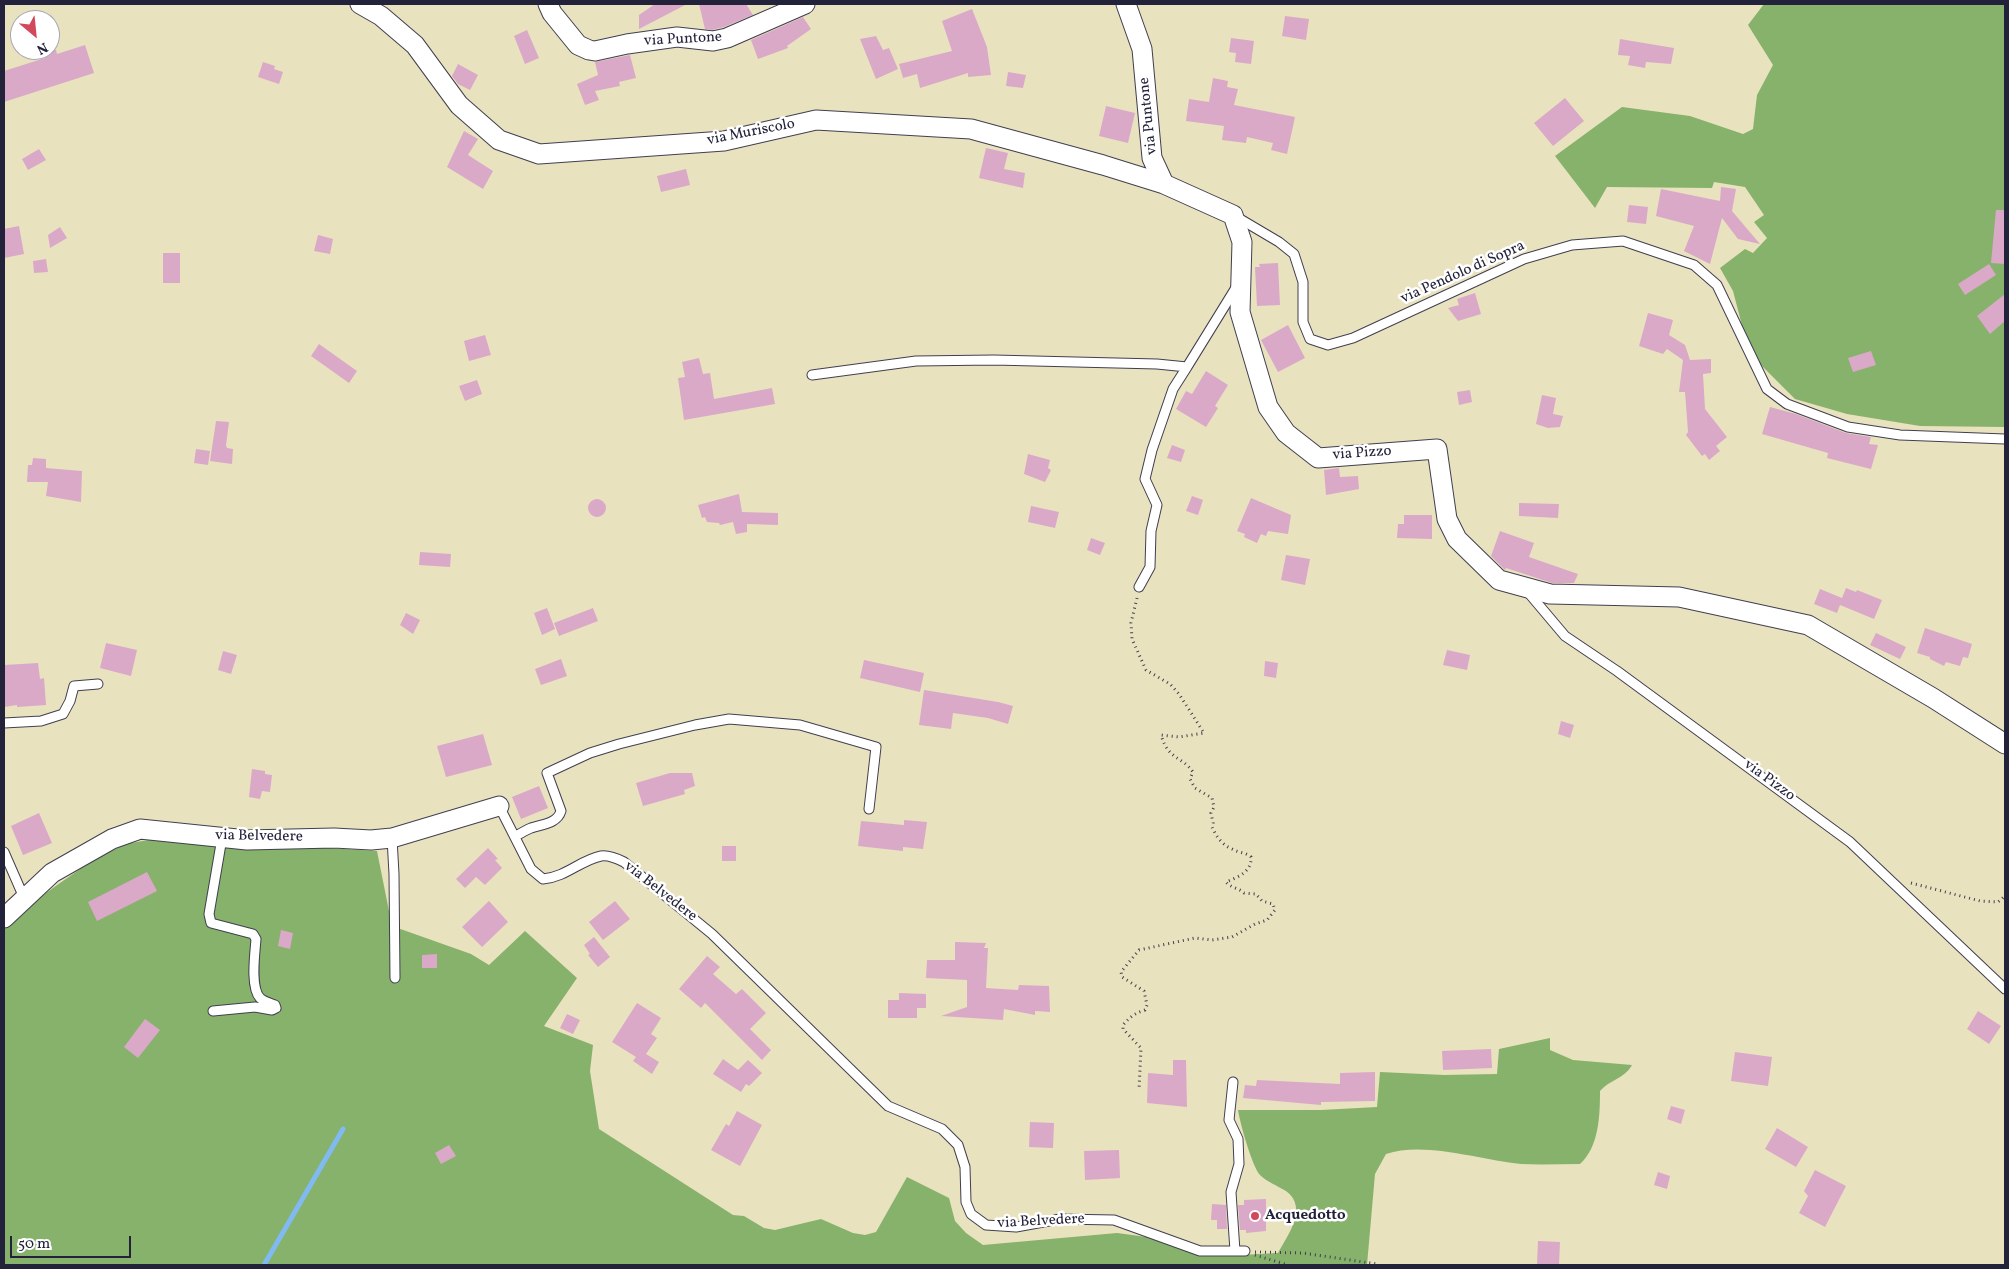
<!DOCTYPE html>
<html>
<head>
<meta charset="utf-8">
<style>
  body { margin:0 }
  #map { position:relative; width:2009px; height:1269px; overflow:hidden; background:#e9e2bf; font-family:Vollkorn,serif }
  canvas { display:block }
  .frame { position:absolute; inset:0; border:5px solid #22223b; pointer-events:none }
  .north { position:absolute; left:10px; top:10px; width:50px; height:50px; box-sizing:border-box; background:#fff; border:1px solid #a7a7b1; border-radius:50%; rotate:152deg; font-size:14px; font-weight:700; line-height:20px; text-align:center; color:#22223b }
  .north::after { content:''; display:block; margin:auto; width:18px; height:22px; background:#d1495b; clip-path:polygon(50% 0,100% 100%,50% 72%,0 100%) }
  .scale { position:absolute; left:10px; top:1236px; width:121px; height:22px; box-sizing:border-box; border:2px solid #22223b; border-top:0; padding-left:6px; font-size:15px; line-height:18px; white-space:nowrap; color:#22223b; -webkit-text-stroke:4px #fff; paint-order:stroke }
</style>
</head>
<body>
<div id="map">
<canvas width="2009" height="1269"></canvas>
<div class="frame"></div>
<div class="north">N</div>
<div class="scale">50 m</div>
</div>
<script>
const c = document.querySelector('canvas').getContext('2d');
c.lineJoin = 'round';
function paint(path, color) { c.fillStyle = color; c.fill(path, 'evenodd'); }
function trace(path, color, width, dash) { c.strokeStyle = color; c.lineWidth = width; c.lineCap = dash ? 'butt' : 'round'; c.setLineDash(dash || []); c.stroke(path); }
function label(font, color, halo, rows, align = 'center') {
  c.font = font + ' Vollkorn,serif'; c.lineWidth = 5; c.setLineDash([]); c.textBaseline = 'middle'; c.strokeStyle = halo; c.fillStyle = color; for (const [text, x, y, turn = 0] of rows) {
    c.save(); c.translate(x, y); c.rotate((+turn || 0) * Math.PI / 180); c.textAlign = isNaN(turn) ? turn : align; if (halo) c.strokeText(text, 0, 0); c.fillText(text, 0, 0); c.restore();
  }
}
paint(new Path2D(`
  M1764,4H2005V427L1920,426L1847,414L1795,399L1759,363L1744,333L1733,291L1720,268L1745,249L1753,253L1767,238L1754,222L1764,215L1745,187L1714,182L1712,188L1607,187L1595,208L1555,156L1622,107L1690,116L1743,134L1753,129L1757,95L1773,65L1748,25Z
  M160,838L377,851L392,926L471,954L489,965L525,931L577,978L544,1026L593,1045L590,1071L599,1129L733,1215L744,1216L764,1228L775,1230L821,1219L853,1233L865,1235L876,1232L907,1177L949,1198L955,1221L966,1233L983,1245L1117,1233L1147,1237L1189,1250L1240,1255L1278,1253C1287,1236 1309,1208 1286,1191C1278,1186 1267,1182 1260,1175C1252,1166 1240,1123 1238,1110H1321L1377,1107L1380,1072L1444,1075L1497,1074L1499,1049L1550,1038V1050L1573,1060L1632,1065C1624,1079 1611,1079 1600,1091C1600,1116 1599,1147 1580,1164C1560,1164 1540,1165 1521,1164C1480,1160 1424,1141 1386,1154L1375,1174L1367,1265H4V927L26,907L87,864L125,844Z`), '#86b26b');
trace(new Path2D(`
  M264,1265L343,1129`), '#80baf1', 5);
paint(new Path2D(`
  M655,4H687L639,29V15Z
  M699,4H746L753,15L724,27L712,30L705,29Z
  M972,9L987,47L991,75L968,77V73L920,88L917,74L903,78L899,64L952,51L942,21Z
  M1285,16L1309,19L1306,40L1282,36Z
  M803,17L811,29L787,46L788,48L758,59L751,40Z
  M527,30L539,58L525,64L514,36Z
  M876,36L883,50L889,48L898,69L876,79L860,39Z
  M1231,38L1254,41L1251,64L1235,62L1236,53L1229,52Z
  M1620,39L1674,48L1671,64L1646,62L1645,68L1628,65L1630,56L1618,55Z
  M85,45L94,73L4,102V71L45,58L42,50H56L57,54Z
  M630,55L636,78L619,82L620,86L595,91L599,100L585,105L577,84L598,75L595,62Z
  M263,62L275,66L274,69L283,72L279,84L258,77Z
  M458,64L478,75L470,90L458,84L452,76Z
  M1008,72L1026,75L1023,88L1006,86Z
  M1213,78L1228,81L1227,87L1238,89L1234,105L1295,117L1287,154L1271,150L1273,143L1247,137L1246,143L1222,140L1224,126L1186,121L1189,99L1209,102Z
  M1565,98L1584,121L1553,146L1534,123Z
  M1106,106L1135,113L1128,143L1099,136Z
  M464,131L478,139L468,155L493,171L483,189L447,167Z
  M986,148L1008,153L1004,169L1025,173L1023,188L979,178Z
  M39,149L46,160L28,170L22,159Z
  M686,169L690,185L661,192L657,176Z
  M1721,187L1736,189L1732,211L1760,244L1738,239L1722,218L1710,264L1684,251L1694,226L1656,216L1661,189L1720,201Z
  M1629,205L1648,207L1646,224L1627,222Z
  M1996,210H2005V264L1991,263Z
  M19,226L24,254L4,258V229Z
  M60,227L67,238L50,248L48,235Z
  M318,235L333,239L330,254L314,251Z
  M163,253H180V283H163Z
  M46,259L48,272L34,273L33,261Z
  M1278,263L1280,305L1257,306L1255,267H1260L1259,264Z
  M1989,264L1996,275L1965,295L1958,284Z
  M1475,293L1481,314L1458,321L1448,308L1459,305L1457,299Z
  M2005,294V321L1990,334L1977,316Z
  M1648,313L1673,320L1669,335L1685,345L1690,360L1711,359V373L1703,374L1705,409L1727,437L1716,446L1720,451L1709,460L1705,454L1702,456L1686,435L1688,432L1685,392H1679L1683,360L1667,349L1663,354L1639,346Z
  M1288,325L1305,358L1278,372L1261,340Z
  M485,335L491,355L469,361L464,341Z
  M319,344L357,371L349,383L311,356Z
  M1871,351L1876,365L1853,372L1848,358Z
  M699,358L703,374L710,373L714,399L772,388L775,404L684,420L678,378L685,377L682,362Z
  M1206,371L1228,385L1215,406L1218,408L1206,427L1176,409L1186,391L1192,394Z
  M477,380L482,394L465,401L459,386Z
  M1470,390L1472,402L1459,405L1457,392Z
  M1542,395L1556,398L1553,414L1563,416L1560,427L1548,428L1536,424Z
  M1770,407L1796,414L1846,433L1871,437L1869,444L1878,445L1871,469L1827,458L1828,453L1762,434Z
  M216,421L229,422L226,445L227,448L233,449L232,464L210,461Z
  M1172,445L1185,450L1181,462L1167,458Z
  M196,449L210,451L208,465L194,463Z
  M1028,454L1050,460L1048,468L1051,470L1045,482L1024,474Z
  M33,458L46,459V468L82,471L81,502L46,496L48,482H27L28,465H32Z
  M1339,468L1340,477L1358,476L1359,489L1326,495L1324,470Z
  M739,494L742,512L778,513V525L747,524V532L736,534L733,522L720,525L719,523L707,522L705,517L702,518L698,505Z
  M1192,496L1203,500L1198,515L1186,511Z
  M1251,498L1291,515L1288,534L1268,531L1266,536L1261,534L1257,543L1244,537L1245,534L1237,531Z
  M588 508a9 9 0 1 1 18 0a9 9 0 1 1-18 0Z
  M1519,503L1559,504L1558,518L1519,516Z
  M1031,506L1059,512L1055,528L1028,522Z
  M1404,515H1432V539L1397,538L1398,524H1404Z
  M1500,531L1534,543L1529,557L1578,574L1574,583H1552L1506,568L1505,570L1491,556Z
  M1091,538L1105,543L1100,555L1087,550Z
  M420,552L451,554L450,567L419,565Z
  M1286,555L1310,559L1305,585L1281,580Z
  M1846,588L1856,592L1857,590L1882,600L1874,619L1840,605L1837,613L1814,604L1820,589L1842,598Z
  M547,608L555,629L542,635L534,613Z
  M593,608L598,621L559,636L554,623Z
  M406,613L420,620L413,634L400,625Z
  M1925,628L1972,644L1968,658L1963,657L1960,666L1946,662L1944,666L1930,659V657L1917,653Z
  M1876,633L1906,647L1900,659L1870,645Z
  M106,643L137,650L131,676L100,668Z
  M1447,650L1470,655L1467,670L1443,665Z
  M223,651L237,655L231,674L218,670Z
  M561,659L567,676L541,685L535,669Z
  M864,660L924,673L920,692L860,678Z
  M1265,661L1278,663L1276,678L1264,676Z
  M38,663L40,679L44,678L46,705L17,707V705L4,707V665Z
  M924,690L998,702L1013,706L1008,724L988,718L953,713L951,729L919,725Z
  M1561,721L1574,725L1570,738L1558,734Z
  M483,734L492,765L446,777L437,746Z
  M252,769L265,771V774L272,775L270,792L262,791L260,799L249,797Z
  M670,773H692L695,786L684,790L685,794L643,806L636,783Z
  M539,786L548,808L521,819L512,797Z
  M39,813L52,843L23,855L11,826Z
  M904,820L927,822L923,849L903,847V851L858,846L861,821L904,825Z
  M722,846H736V861H722Z
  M488,848L498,859L495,860L502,868L485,885L476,877L465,888L456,879Z
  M147,872L157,891L97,921L88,902Z
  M489,901L508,922L482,947L462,927Z
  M615,901L630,919L603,940L589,922Z
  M281,930L293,933L290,949L278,946Z
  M594,937L610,957L598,967L588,955L590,954L584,945Z
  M955,942L986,943L984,948H988L986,988L1018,990L1019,985L1049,986L1050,1012L1035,1011V1015L1004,1009L1003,1020L941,1016L967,1007V980L926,978L927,960H955Z
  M437,954V968H422V955Z
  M707,956L720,967L713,974L736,994L742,989L766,1013L750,1029L771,1050L762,1060L705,1003L701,1008L679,989Z
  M899,993L926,994V1008H917V1018H888V1000H899Z
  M637,1003L661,1018L651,1034L657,1038L646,1054L659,1062L652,1074L633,1061L636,1057L612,1042Z
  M1978,1011L2001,1026L1989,1044L1967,1029Z
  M567,1014L580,1020L573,1034L560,1028Z
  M145,1019L160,1030L138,1058L124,1047Z
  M1491,1049L1492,1068L1443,1070L1442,1051Z
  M1735,1052L1772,1057L1768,1086L1731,1081Z
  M723,1059L738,1070L748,1060L762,1073L749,1086L746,1084L741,1092L713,1074Z
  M1173,1060H1186L1187,1107L1147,1103L1148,1073L1173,1075Z
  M1375,1072V1101L1321,1102V1105L1243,1098L1245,1085L1256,1086L1257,1080L1340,1084V1073Z
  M1671,1106L1685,1110L1681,1124L1667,1119Z
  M737,1111L762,1125L740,1166L711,1150L726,1124L729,1126Z
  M1030,1122L1054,1123L1053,1148L1029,1147Z
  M1777,1128L1808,1147L1796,1167L1765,1149Z
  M449,1145L456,1156L441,1164L435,1153Z
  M1119,1150L1120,1178L1085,1180L1084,1151Z
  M1815,1170L1846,1186L1825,1227L1799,1213L1808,1196L1804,1191Z
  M1658,1172L1670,1176L1667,1189L1654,1185Z
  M1266,1199V1231L1246,1233V1230H1240L1238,1205H1244V1200Z
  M1212,1204L1226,1205L1227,1229H1217V1220H1211Z
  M1538,1241L1560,1242L1559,1265L1537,1264Z`), '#daa9c8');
const lane = new Path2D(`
  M1235,216L1279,242L1294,254L1303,282V322L1310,339L1328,345L1353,338L1524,259L1572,245L1623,241L1694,265L1717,285L1767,389L1787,404L1848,427L1900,435L2005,439
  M812,375L916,361L994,360L1157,364L1187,367L1237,286
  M1139,587L1150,567L1151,531L1157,505L1145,479L1152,450L1173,389L1187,367
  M1527,591L1565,636L1617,671L1850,842L2005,989
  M4,723L41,721L63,714L70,701L74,686L98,684
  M499,806L531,869L543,879C566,877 581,860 601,856C609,855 616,858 624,862L712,934L888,1106L942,1129L958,1145L965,1167L966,1202L971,1214L986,1225L1016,1227L1060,1219L1114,1220L1200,1251H1245
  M516,836C521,833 526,830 531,828C542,824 557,824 561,811L547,773L590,753L619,744L695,725L729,719L800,725L876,747L869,809
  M392,838L394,874L395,978
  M4,852L25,900
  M213,1011L255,1007L272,1010L276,1008L275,1005C270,1003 264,1002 260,998C250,987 255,953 256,939L253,934L211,923L209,914L222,838
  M1233,1082L1229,1120L1238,1139L1239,1164L1231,1192L1235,1251`);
const street = new Path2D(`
  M360,4L381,16L415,45L459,105L499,140L539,154L724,141L816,120L971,129L1103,165L1164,184
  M548,4L552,13L578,45L589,50L595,51L627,44L677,37L713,41L727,38L805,4
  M1126,4L1142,49L1152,158L1164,184L1233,215L1242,242L1240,312L1268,407L1286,433L1318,458L1437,449L1447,519L1457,539L1499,580L1550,594L1679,597L1808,625L1933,698L2005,744
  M4,918L52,873L112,839L140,829L247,840L334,838L371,840L392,838L499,806`);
trace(lane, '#403f4f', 11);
trace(street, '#403f4f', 21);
trace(new Path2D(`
  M1137,598L1131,623L1132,639L1146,670L1170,684L1179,694L1204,733L1179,737L1161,735C1169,761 1181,755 1193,772L1190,779L1195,788L1212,798L1214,807L1211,813L1213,823L1212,827C1216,836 1222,845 1232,849C1239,853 1245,852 1251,857C1252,872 1238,877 1226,882C1231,888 1239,888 1244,893L1256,894L1262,901L1273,904L1275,910L1267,920L1255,924L1232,937L1212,940L1195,938L1139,950L1121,972L1122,977L1144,991L1147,1005L1145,1010C1135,1013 1130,1017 1123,1025V1029L1141,1048L1139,1090
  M1911,883L1980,901L1998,902L2005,896
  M1255,1252L1303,1253L1377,1264
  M1255,1255L1288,1265`), '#403f4f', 3, [1, 4]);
trace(lane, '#fff', 9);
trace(street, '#fff', 19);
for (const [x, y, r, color] of [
  [1255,1216,5,"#d1495b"]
]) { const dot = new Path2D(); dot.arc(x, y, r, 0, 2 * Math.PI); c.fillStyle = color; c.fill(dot); trace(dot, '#fff', 2); }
label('15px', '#22223b', '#fff', [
  ["via Puntone",683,40,-3],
  ["via Puntone",1149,116,-96],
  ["via Muriscolo",751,133,-11],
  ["via Pendolo di Sopra",1463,273,-24],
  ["via Pizzo",1362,454,-4],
  ["via Pizzo",1769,781,36],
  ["via Belvedere",259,837,1],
  ["via Belvedere",660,892,38],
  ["via Belvedere",1041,1222,-3]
]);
label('bold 15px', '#22223b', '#fff', [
  ["Acquedotto",1265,1216]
], 'left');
</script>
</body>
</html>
